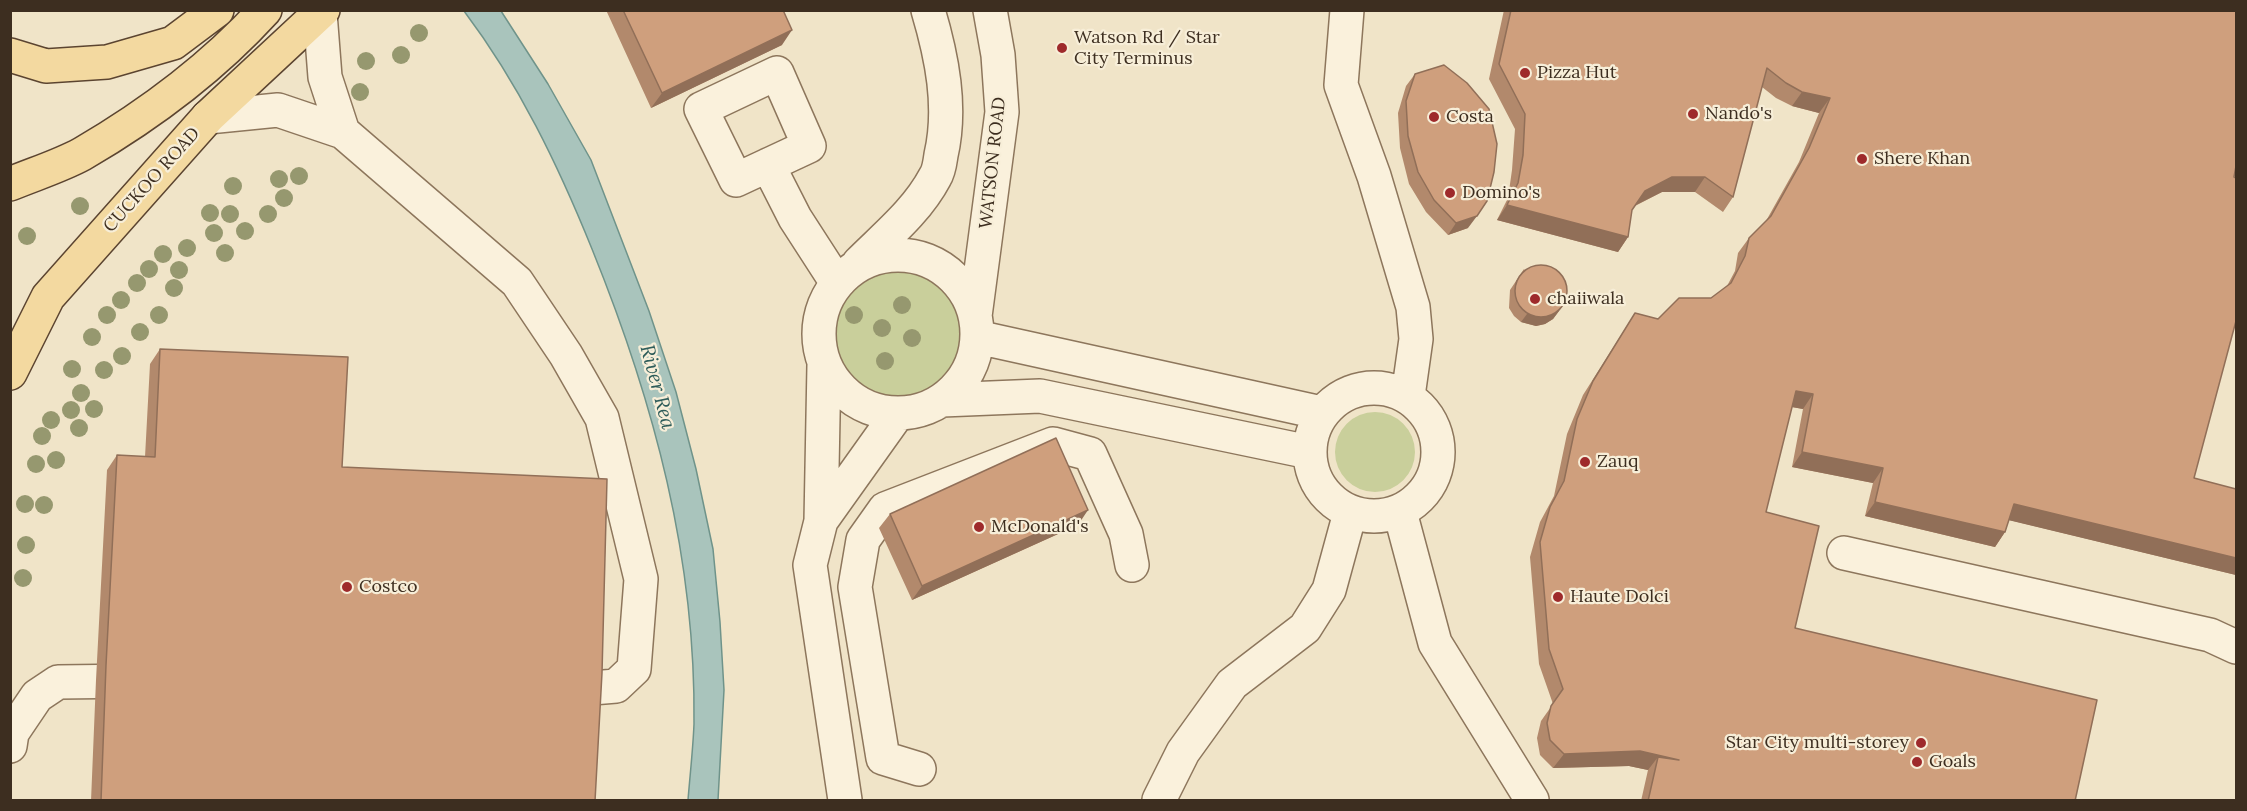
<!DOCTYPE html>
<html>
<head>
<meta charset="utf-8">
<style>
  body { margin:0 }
  #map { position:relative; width:2247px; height:811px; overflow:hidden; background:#f0e4c8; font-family:Lora,serif }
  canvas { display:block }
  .frame { position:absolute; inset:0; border:12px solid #3d2e20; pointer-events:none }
</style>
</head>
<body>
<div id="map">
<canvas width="2247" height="811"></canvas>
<div class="frame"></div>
</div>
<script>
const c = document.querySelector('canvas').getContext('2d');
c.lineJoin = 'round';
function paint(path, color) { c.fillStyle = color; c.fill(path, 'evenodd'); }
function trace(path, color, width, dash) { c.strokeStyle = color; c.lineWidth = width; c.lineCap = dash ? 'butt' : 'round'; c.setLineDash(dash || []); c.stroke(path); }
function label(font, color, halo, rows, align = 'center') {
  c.font = font + ' Lora,serif'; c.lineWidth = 4.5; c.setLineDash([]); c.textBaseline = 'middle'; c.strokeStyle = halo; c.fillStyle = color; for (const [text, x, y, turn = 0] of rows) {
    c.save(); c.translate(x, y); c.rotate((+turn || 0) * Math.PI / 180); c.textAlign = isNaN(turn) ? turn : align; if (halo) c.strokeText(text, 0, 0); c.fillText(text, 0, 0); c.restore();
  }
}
paint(new Path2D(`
  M830 334a69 69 0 1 1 138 0a69 69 0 1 1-138 0Z
  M1335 452a40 40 0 1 1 80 0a40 40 0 1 1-80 0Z`), '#c9cf9b');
const water = new Path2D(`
  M464,11H501L548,84L591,160L649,311L676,392L696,469L713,549L720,622L724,690L718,800H688C690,775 693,749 694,724C696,558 654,402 592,249C558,165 519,84 464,11Z`);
paint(water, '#a9c4bc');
trace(water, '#6f938a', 1.5);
const minor = new Path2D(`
  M1347,10L1341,85L1374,176L1413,307L1416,339L1408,396
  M320,13L325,77L343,132
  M777,73L809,146L736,180L701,109Z
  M208,117L278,110L343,132L517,282L566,355L602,418L641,579L634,669L616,686L592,688H555
  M768,165L795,218L837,283
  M819 334a79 79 0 1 1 158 0a79 79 0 1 1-158 0Z
  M859,263C886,236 917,211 935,177C939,171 940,162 941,155C952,107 942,57 928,10
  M975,316L1002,112L998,55L990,10
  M977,337L1322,413
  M824,365L821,521L810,565L845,800
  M1310 452a64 64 0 1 1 128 0a64 64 0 1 1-128 0Z
  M942,400L1040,396L1309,452
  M1400,512L1435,643L1532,800
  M821,521L898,413
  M1844,553L2210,635L2236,647
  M10,746L12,733L37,696L58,682L141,681
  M919,769L883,758L855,587L863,540L885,509L1053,444L1090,454L1126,534L1132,565
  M1159,800L1183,752L1232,684L1305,628L1329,590L1350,513`);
const major = new Path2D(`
  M10,55L46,66L107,62L173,43L217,10
  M10,184C34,174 60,166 82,154C149,115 213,67 265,10
  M10,373L48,297L208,117L323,10`);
trace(minor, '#8d765c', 36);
trace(major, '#5b4430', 36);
trace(minor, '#faf1dc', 33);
trace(major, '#f3d9a0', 33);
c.fillStyle = '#96986f';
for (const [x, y] of [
  [419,33],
  [401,55],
  [366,61],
  [360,92],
  [299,176],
  [279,179],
  [233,186],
  [284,198],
  [80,206],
  [210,213],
  [230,214],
  [268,214],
  [245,231],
  [214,233],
  [27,236],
  [187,248],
  [225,253],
  [163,254],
  [149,269],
  [179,270],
  [137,283],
  [174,288],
  [121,300],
  [902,305],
  [107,315],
  [159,315],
  [854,315],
  [882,328],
  [140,332],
  [92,337],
  [912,338],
  [122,356],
  [885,361],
  [72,369],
  [104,370],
  [81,393],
  [94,409],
  [71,410],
  [51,420],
  [79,428],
  [42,436],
  [56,460],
  [36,464],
  [25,504],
  [44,505],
  [26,545],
  [23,578]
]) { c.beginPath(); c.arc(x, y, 9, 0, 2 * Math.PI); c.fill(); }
paint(new Path2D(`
  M606,10H783L782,45L651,108Z
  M1504,10H2236L2234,177L2194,478L2236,575L2009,520L2005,532L1995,547L1865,516L1873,483L1792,467L1803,409L1792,407L1766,512L1795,628L2075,801H1641L1648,770L1629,766L1553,768L1540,755L1537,738L1541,721L1553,704L1539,664L1530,557L1540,522L1554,496L1567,434L1583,395L1635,313L1658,319L1711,298L1727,286L1735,271L1738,253L1749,238L1766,221L1799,162L1819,113L1792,106L1776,98L1762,87L1733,197L1723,212L1695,192H1662L1635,206L1632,210L1628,237L1618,252L1497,220L1508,198L1512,170L1515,129L1489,79Z
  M1415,74L1468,228L1448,235L1426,212L1409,184L1400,148L1398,113L1406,86Z
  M1524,269L1559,311L1553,319L1545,324L1536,326L1521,322L1514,316L1509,308L1510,290Z
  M160,349L342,467L595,801H91L96,680L107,470L117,455L145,457L150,364Z
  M890,514L1078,525L912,600L879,528Z`), '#b2896c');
paint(new Path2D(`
  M792,30L782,45L651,108L662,93Z
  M1802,92L1830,98L1819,113L1792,106Z
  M1672,177H1705L1695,192H1662L1634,206L1645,191Z
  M1507,205L1628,237L1618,252L1497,220Z
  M1477,216L1468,228L1448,235L1456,223Z
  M1565,303L1553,319L1545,324L1536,326L1521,322L1527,314Z
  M1796,391L1813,394L1803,409L1786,406Z
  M1802,452L1883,468L1873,483L1792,467Z
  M1875,502L2005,532L1995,547L1865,516Z
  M2014,504L2236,558V575L2004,519Z
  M1088,510L1078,525L912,600L922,586Z
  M1640,751L1679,760L1658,757L1648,770L1629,766L1553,768L1564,754Z`), '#916f58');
const building = new Path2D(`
  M623,10H783L792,30L662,93Z
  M1511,10H2236V166L2234,177L2236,178V321L2194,478L2236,489V558L2014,504L2005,532L1875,502L1883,468L1802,452L1813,394L1796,391L1766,512L1819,526L1795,628L2097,700L2075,801H1648L1658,757L1679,760L1640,751L1564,754L1550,740L1547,723L1551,706L1563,689L1549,649L1540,542L1550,507L1564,481L1577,419L1593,381L1635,313L1658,319L1679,298H1711L1731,283L1745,256L1749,238L1771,216L1809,148L1830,98L1802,92L1786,83L1767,68L1733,197L1705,177H1672L1645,191L1632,210L1628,237L1507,205L1518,183L1523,155L1525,114L1499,64Z
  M1444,65L1467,83L1489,109L1497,144L1494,172L1487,201L1477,216L1456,223L1434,200L1418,172L1408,136L1406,101L1415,74Z
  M1515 291a26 26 0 1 1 52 0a26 26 0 1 1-52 0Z
  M160,349L348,357L342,467L607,479L602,673L595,801H101L106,665L117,455L155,457Z
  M1056,438L1088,510L922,586L890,514Z`);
paint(building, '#cf9f7d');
trace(building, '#916f58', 1.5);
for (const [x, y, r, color] of [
  [1062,48,6,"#9e2a2b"],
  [1525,73,6,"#9e2a2b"],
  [1693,114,6,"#9e2a2b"],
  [1434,117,6,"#9e2a2b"],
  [1862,159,6,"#9e2a2b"],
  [1450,193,6,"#9e2a2b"],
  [1535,299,6,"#9e2a2b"],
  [1585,462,6,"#9e2a2b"],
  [979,527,6,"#9e2a2b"],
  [347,587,6,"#9e2a2b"],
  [1558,597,6,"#9e2a2b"],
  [1921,743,6,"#9e2a2b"],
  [1917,762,6,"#9e2a2b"]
]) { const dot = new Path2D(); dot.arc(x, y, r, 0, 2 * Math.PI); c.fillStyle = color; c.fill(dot); trace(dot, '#f7eed8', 2); }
label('18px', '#3d2e20', '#f7eed8', [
  ["Watson Rd / Star",1074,38],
  ["City Terminus",1074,59],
  ["Pizza Hut",1537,73],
  ["Nando's",1705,114],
  ["Costa",1446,117],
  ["Shere Khan",1874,159],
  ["Domino's",1462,193],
  ["chaiiwala",1547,299],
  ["Zauq",1597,462],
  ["McDonald's",991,527],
  ["Costco",359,587],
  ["Haute Dolci",1570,597],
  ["Star City multi-storey",1909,743,"right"],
  ["Goals",1929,762]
], 'left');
label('18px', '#3d2e20', '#f7eed8', [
  ["WATSON ROAD",993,163,-84],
  ["CUCKOO ROAD",152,180,-48]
]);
label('italic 20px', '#2f5d5a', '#f7eed8', [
  ["River Rea",657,387,75]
]);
</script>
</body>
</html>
